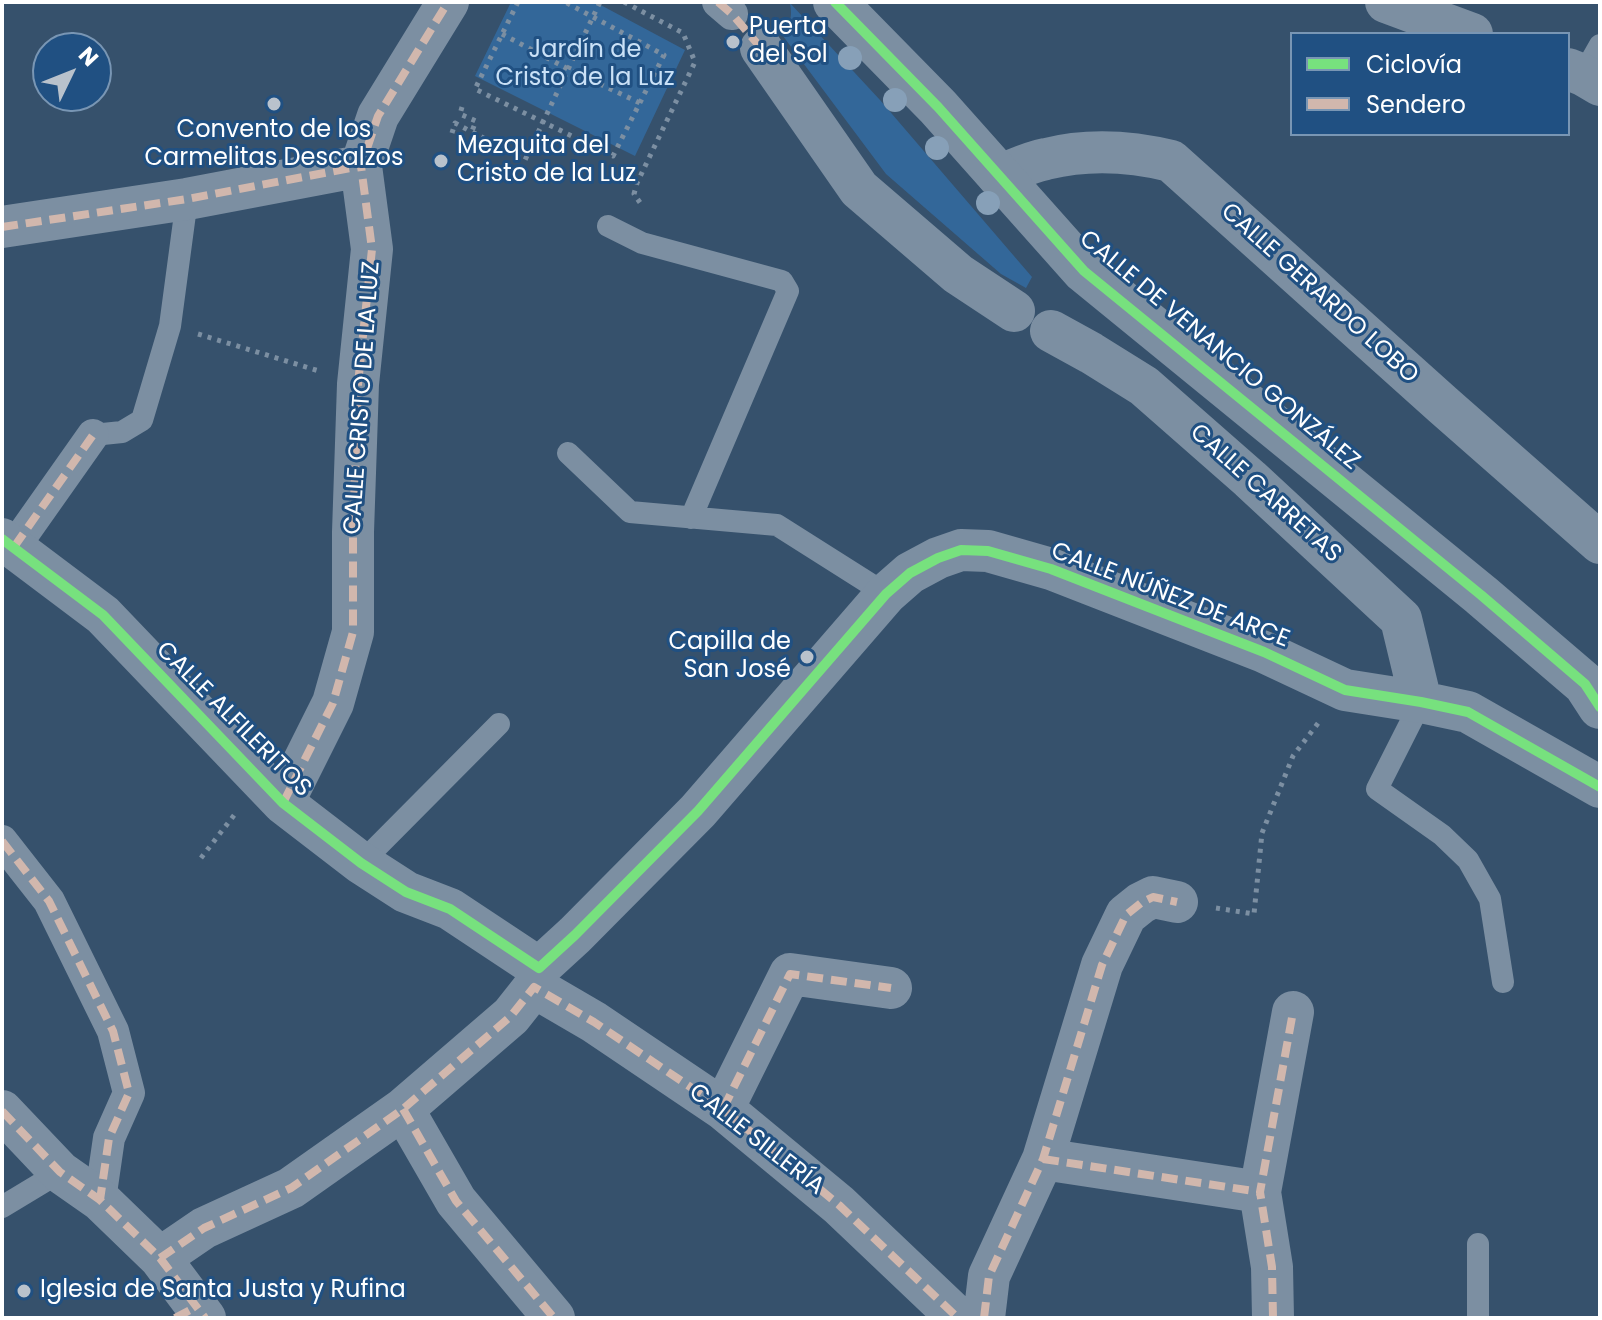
<!DOCTYPE html>
<html>
<head>
<meta charset="utf-8">
<style>
  body { margin:0 }
  #map { position:relative; width:1602px; height:1320px; overflow:hidden; background:#36516c; font-family:Poppins,sans-serif }
  canvas { display:block }
  .frame { position:absolute; inset:0; border:4px solid #fff; pointer-events:none }
  .legend { position:absolute; left:1290px; top:32px; width:280px; height:104px; box-sizing:border-box; background:#205082; border:2px solid #7996b4; margin:0; padding:10px 14px; list-style:none; font-size:24px; color:#fff }
  .legend li { display:flex; align-items:center; gap:16px; height:40px }
  .legend b { width:40px; border:2px solid #7996b4 }
  .north { position:absolute; left:32px; top:32px; width:80px; height:80px; box-sizing:border-box; background:#205082; border:2px solid #7996b4; border-radius:50%; rotate:47deg; font-size:22px; font-weight:700; line-height:32px; text-align:center; color:#fff }
  .north::after { content:''; display:block; margin:auto; width:28px; height:36px; background:#b9c2cc; clip-path:polygon(50% 0,100% 100%,50% 72%,0 100%) }
</style>
</head>
<body>
<div id="map">
<canvas width="1602" height="1320"></canvas>
<div class="frame"></div>
<ul class="legend">
<li><b style="height:10px;background:#77e17e"></b>Ciclovía</li>
<li><b style="height:10px;background:#d1b7ad"></b>Sendero</li>
</ul>
<div class="north">N</div>
</div>
<script>
const c = document.querySelector('canvas').getContext('2d');
c.lineJoin = 'round';
function paint(path, color) { c.fillStyle = color; c.fill(path, 'evenodd'); }
function trace(path, color, width, dash) { c.strokeStyle = color; c.lineWidth = width; c.lineCap = dash ? 'butt' : 'round'; c.setLineDash(dash || []); c.stroke(path); }
function label(font, color, halo, rows, align = 'center') {
  c.font = font + ' Poppins,sans-serif'; c.lineWidth = 6; c.setLineDash([]); c.textBaseline = 'middle'; c.strokeStyle = halo; c.fillStyle = color; for (const [text, x, y, turn = 0] of rows) {
    c.save(); c.translate(x, y); c.rotate((+turn || 0) * Math.PI / 180); c.textAlign = isNaN(turn) ? turn : align; if (halo) c.strokeText(text, 0, 0); c.fillText(text, 0, 0); c.restore();
  }
}
paint(new Path2D(`
  M511,2H595L685,50L635,156L475,76Z
  M790,3L880,100L1032,277L1026,288L1001,274L886,174L780,32C792,24 792,16 790,3Z`), '#336799');
trace(new Path2D(`
  M518,2L475,89L613,156L664,55L565,2
  M624,2L683,33L695,62L637,183L634,194L641,204
  M502,34L568,69L640,103
  M462,107L460,114L476,121L472,131
  M452,133L455,123L525,160L600,2
  M198,334L319,371
  M201,858L235,814
  M1216,908L1254,914L1262,833L1293,756L1319,722`), '#7c8fa2', 5, [4, 6]);
trace(new Path2D(`
  M1583,75L1600,45
  M608,226L642,243L782,281L788,291L691,518
  M93,435L122,432L142,420L170,326L187,199
  M568,453L630,512L777,525L886,594
  M1421,702L1377,789L1442,835L1468,860L1490,899L1503,982
  M361,863L499,724
  M2,1207L60,1172
  M1478,1318V1244`), '#7c8fa2', 22);
trace(new Path2D(`
  M718,2L732,14
  M14,547L93,435
  M2,841L49,901L113,1031L129,1093L109,1138L100,1200`), '#7c8fa2', 32);
trace(new Path2D(`
  M1386,2L1472,34
  M761,48L859,189L958,274L1014,311
  M1568,69L1583,75L1600,85
  M998,176C1014,170 1030,162 1046,159C1086,149 1130,151 1171,161L1443,405L1600,543
  M2,227L187,199L361,166
  M1051,331L1091,353L1144,386L1250,479L1401,619L1421,702
  M2,539L103,615L283,803L361,863L406,892L450,909L539,968L575,935L698,811L886,594L910,573L938,558L961,550L988,551L1051,569L1264,652L1345,690L1421,702L1468,712L1600,787
  M283,803L333,703L353,632V532L358,384L372,249L361,166L378,116L448,2
  M534,987L594,1022L723,1109L839,1205L958,1318
  M403,1109L456,1201L554,1318
  M723,1109L790,974L891,988
  M2,1111L60,1172L100,1200L160,1258L205,1318
  M1043,1159L1260,1192
  M160,1258L204,1228L291,1188L403,1109L511,1016L534,987L539,968
  M984,1318L989,1276L1043,1159L1102,965L1126,915L1141,903L1153,897L1177,902
  M1273,1318L1272,1267L1260,1192L1293,1012`), '#7c8fa2', 42);
trace(new Path2D(`
  M835,2L938,107L1084,271L1481,595L1585,684L1600,707`), '#7c8fa2', 44);
trace(new Path2D(`
  M718,2L732,14L761,48
  M2,227L187,199L361,166
  M14,547L93,435
  M283,803L333,703L353,632V532L358,384L372,249L361,166L378,116L448,2
  M2,841L49,901L113,1031L129,1093L109,1138L100,1200
  M403,1109L456,1201L554,1318
  M723,1109L790,974L891,988
  M2,1111L60,1172L100,1200L160,1258L205,1318
  M1043,1159L1260,1192
  M160,1258L204,1228L291,1188L403,1109L511,1016L534,987L594,1022L723,1109L839,1205L958,1318
  M175,1318L196,1307
  M984,1318L989,1276L1043,1159L1102,965L1126,915L1141,903L1153,897L1177,902
  M1273,1318L1272,1267L1260,1192L1293,1012`), '#d1b7ad', 8, [16, 8]);
trace(new Path2D(`
  M835,2L938,107L1084,271L1481,595L1585,684L1600,707
  M2,539L103,615L283,803L361,863L406,892L450,909L539,968L575,935L698,811L886,594L910,573L938,558L961,550L988,551L1051,569L1264,652L1345,690L1421,702L1468,712L1600,787`), '#77e17e', 10);
c.fillStyle = '#87a0b8';
for (const [x, y] of [
  [850,58],
  [895,100],
  [937,148],
  [988,203]
]) { c.beginPath(); c.arc(x, y, 12, 0, 2 * Math.PI); c.fill(); }
for (const [x, y, r, color] of [
  [733,42,8,"#b9c2cc"],
  [274,104,8,"#b9c2cc"],
  [441,161,8,"#b9c2cc"],
  [807,657,8,"#b9c2cc"],
  [24,1291,8,"#b9c2cc"]
]) { const dot = new Path2D(); dot.arc(x, y, r, 0, 2 * Math.PI); c.fillStyle = color; c.fill(dot); trace(dot, '#205082', 3); }
label('24px', '#fff', '#205082', [
  ["Puerta",749,28],
  ["del Sol",749,56],
  ["Convento de los",274,131,"center"],
  ["Carmelitas Descalzos",274,159,"center"],
  ["Mezquita del",457,147],
  ["Cristo de la Luz",457,175],
  ["Capilla de",791,643,"right"],
  ["San José",791,671,"right"],
  ["Iglesia de Santa Justa y Rufina",40,1291]
], 'left');
label('24px', '#cae1f7', '#205082', [
  ["Jardín de",585,51],
  ["Cristo de la Luz",585,79]
]);
label('24px', '#fff', '#205082', [
  ["CALLE GERARDO LOBO",1319,294,42],
  ["CALLE DE VENANCIO GONZÁLEZ",1219,351,40],
  ["CALLE CRISTO DE LA LUZ",363,398,-86],
  ["CALLE CARRETAS",1265,494,42],
  ["CALLE NÚÑEZ DE ARCE",1170,596,21],
  ["CALLE ALFILERITOS",233,720,45],
  ["CALLE SILLERÍA",756,1140,38]
]);
</script>
</body>
</html>
